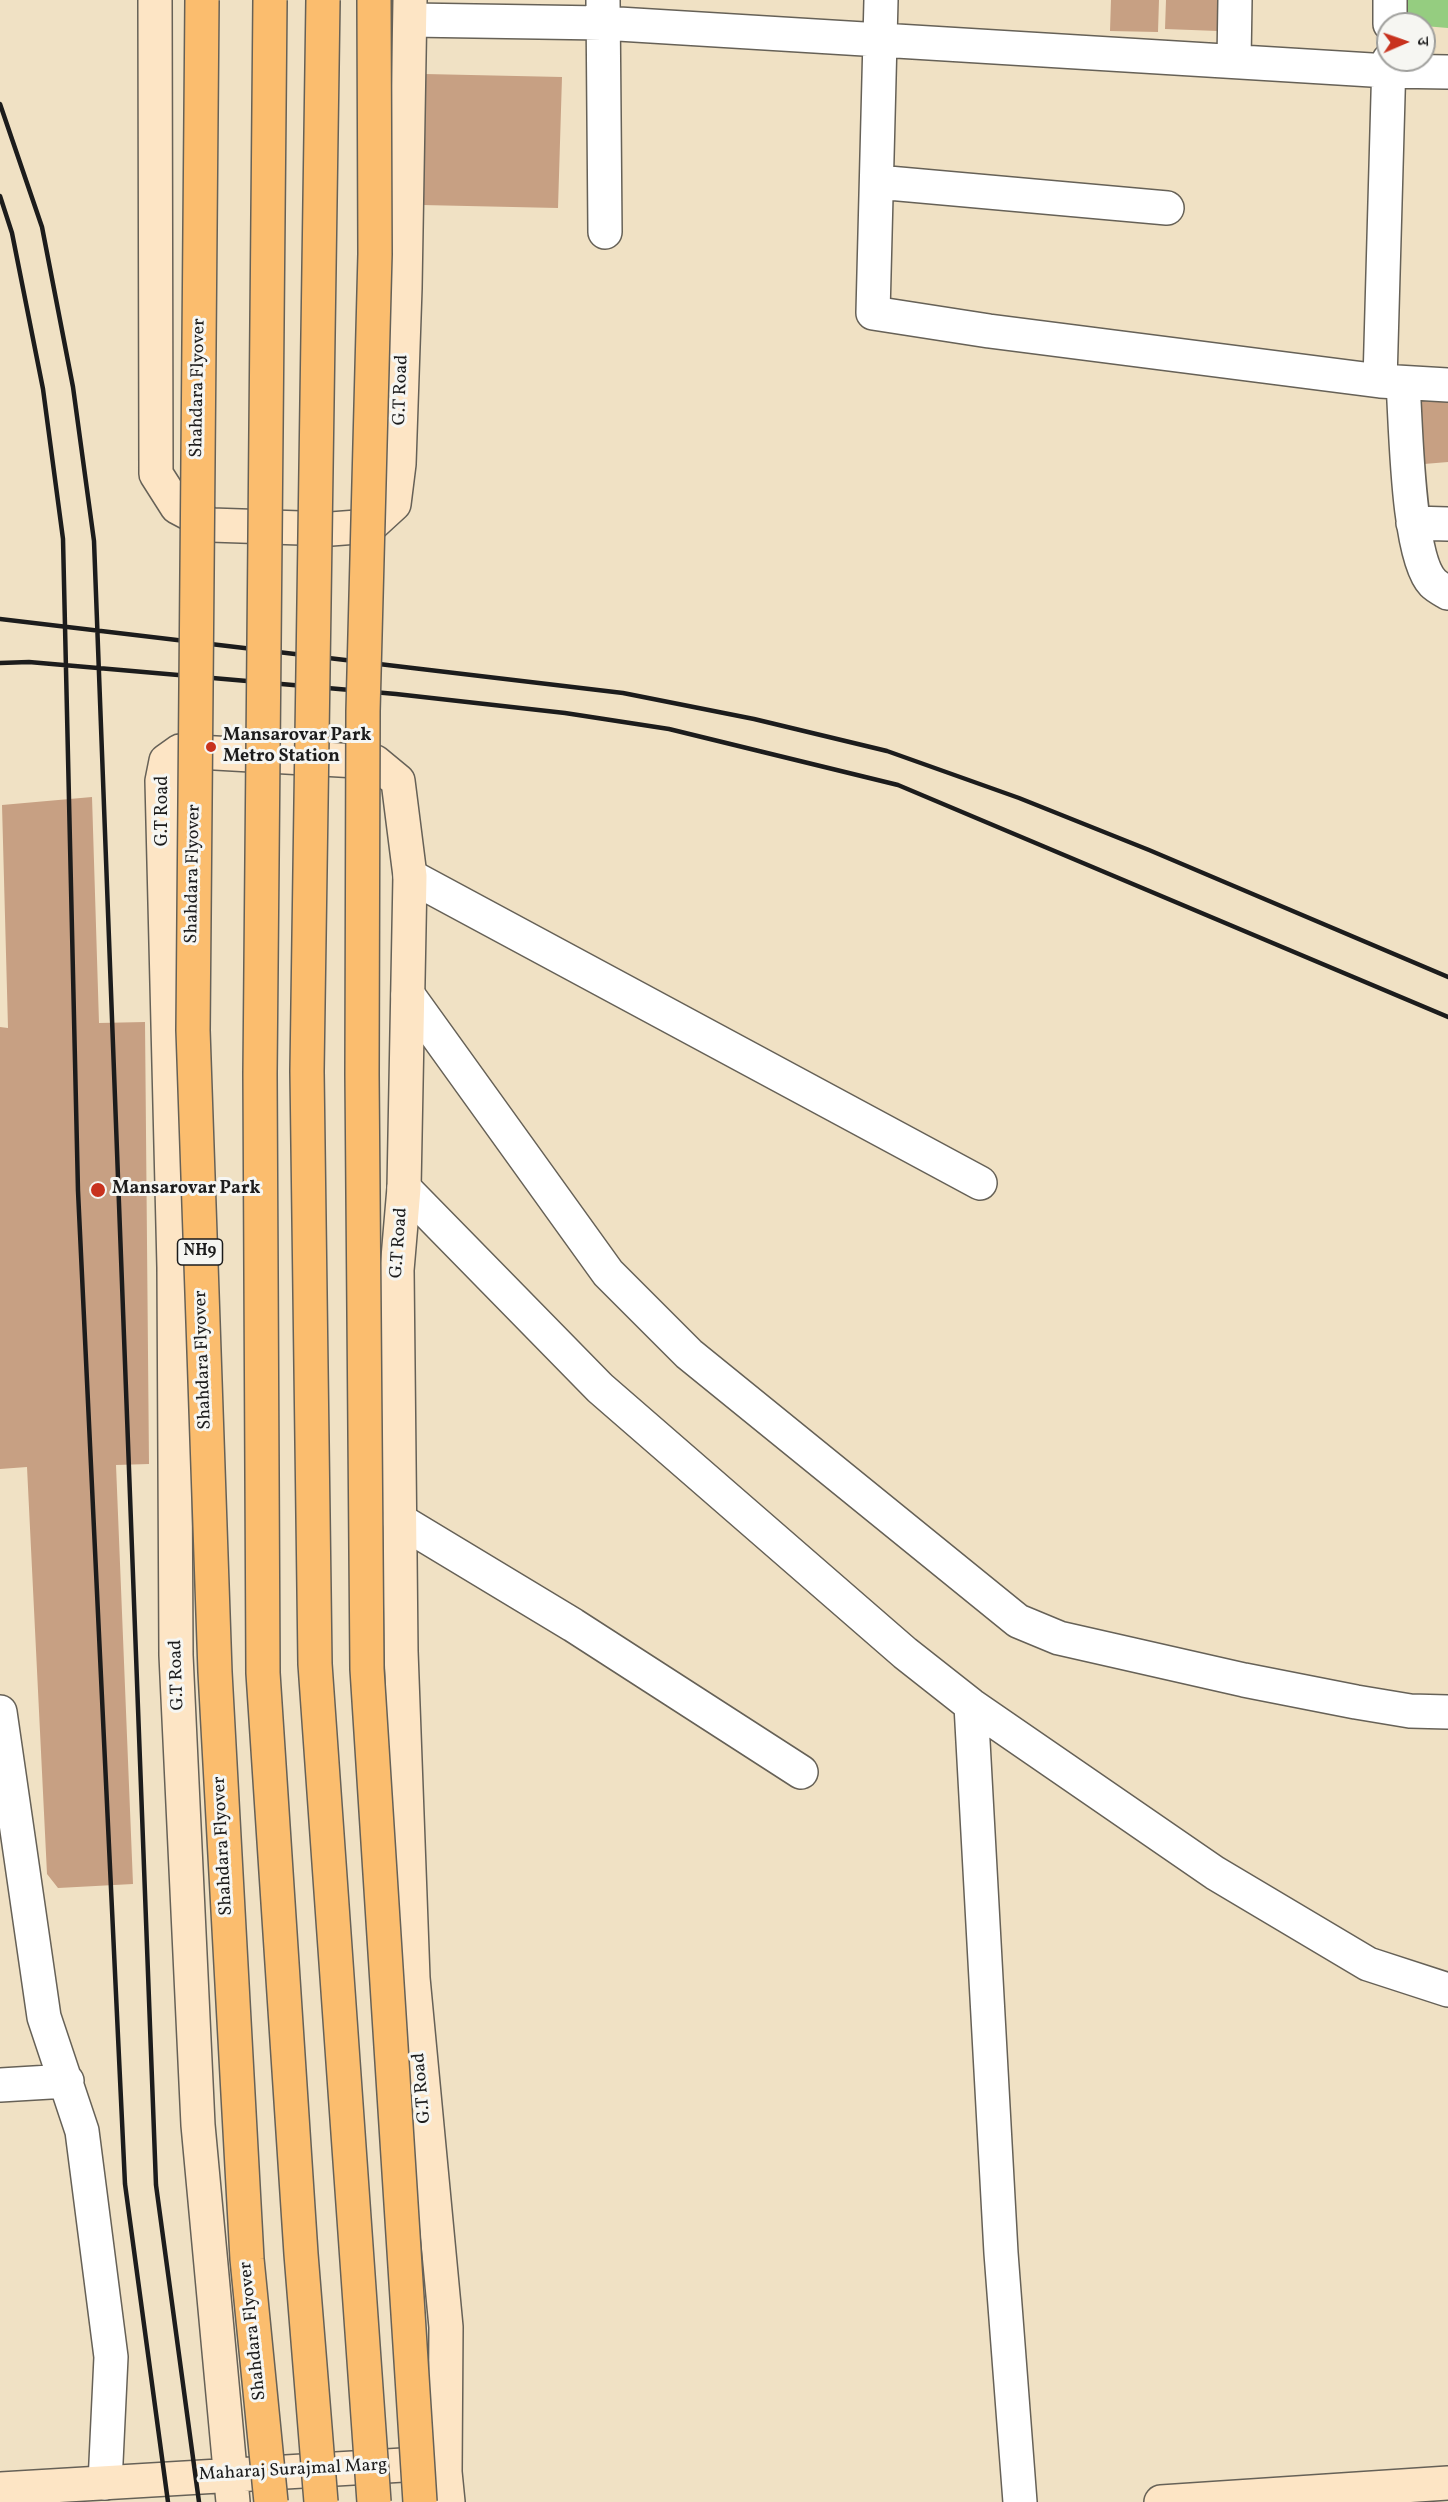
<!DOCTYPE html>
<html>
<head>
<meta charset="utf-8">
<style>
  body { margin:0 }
  #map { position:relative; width:1448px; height:2502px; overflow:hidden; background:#f0e1c4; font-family:Vollkorn,"Noto Serif Devanagari",serif }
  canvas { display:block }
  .north { position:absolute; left:1376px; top:12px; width:60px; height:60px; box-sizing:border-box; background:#f6f6f2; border:2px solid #9f9f9c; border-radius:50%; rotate:88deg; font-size:16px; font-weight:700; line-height:24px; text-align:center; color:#1c1c1c }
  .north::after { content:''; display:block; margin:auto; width:21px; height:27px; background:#c8321e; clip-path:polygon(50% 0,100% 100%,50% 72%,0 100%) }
</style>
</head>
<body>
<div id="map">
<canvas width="1448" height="2502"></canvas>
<div class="north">उ</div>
</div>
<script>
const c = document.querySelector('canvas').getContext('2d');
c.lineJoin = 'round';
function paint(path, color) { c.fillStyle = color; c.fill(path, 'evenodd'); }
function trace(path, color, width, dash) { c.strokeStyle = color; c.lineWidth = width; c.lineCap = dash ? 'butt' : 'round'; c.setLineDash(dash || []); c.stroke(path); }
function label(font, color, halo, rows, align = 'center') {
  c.font = font + ' Vollkorn,serif'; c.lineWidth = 6; c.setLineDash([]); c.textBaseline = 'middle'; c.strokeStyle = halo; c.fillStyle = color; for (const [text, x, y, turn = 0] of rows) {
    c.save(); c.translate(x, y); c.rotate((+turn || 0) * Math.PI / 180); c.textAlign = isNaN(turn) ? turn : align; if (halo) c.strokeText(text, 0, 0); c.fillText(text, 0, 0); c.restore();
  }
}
paint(new Path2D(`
  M1401,0H1448V28L1400,24Z`), '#95cd80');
paint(new Path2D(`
  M1111,0H1159L1158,32L1110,31Z
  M1166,0H1219L1218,31L1165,29Z
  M425,74L562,77L558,208L422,205Z
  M1448,399V462L1412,465L1409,401Z
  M92,797L99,1023L145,1022L149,1464L116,1465L133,1884L58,1888L47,1874L27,1467L0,1469V1027L8,1028L2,805Z`), '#c7a083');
const street = new Path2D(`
  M603,0L605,232
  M881,0L873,313L989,331L1380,381L1448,385
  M411,20L602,23L1388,71L1448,72
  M1390,24V0
  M1234,61L1235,0
  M877,182L1167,208
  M1380,381L1389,60
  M1403,384C1406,423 1407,557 1433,583C1437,587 1443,590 1448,593
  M1413,523L1448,524
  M410,876L980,1183
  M408,995L608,1273L689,1354L1018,1621L1059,1638L1244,1680L1356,1702L1410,1711L1448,1712
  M404,1188L600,1388L905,1653L971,1705L1215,1873L1368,1964L1448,1990
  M399,1520L573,1625L801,1772
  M971,1705L1001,2253L1020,2502
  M0,1712L44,2017L82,2131L111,2357L105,2483
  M0,2085L67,2081`);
const secondary = new Path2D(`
  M155,0L156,474L177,507L211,525L331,529L370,526L394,504L399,464L405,288L410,0
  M0,2489L420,2464L443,2472
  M233,2502L198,2125L176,1655L174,1267L162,781L166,761L180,751L375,762L398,781L410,876L404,1188L397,1270L401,1651L413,1978L446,2327L445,2472L448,2502
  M1161,2502L1448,2483`);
trace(street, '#666157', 36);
trace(secondary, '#666157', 36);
trace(street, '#fff', 33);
trace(secondary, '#fde5c5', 33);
trace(new Path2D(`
  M0,104L42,227L73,387L94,541L156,2185L199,2502
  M0,196L12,233L43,389L63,539L78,1191L125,2184L168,2502
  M0,619L623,693L754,719L887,751L1019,798L1149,850L1448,977
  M0,663L29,662L396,694L565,713L669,729L898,785L1448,1017`), '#1c1c1c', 4.5);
const primaryBridge = new Path2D(`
  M202,0L193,1030L215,1672L247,2259L271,2502
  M374,0L375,254L363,711L362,1074L367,1669L420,2502`);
const highwayBridge = new Path2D(`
  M270,0L260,1073L263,1673L301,2254L321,2502
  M323,0L307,1071L315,1664L374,2502`);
trace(primaryBridge, '#666157', 36, []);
trace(highwayBridge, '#666157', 36, []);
trace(primaryBridge, '#fbbd6e', 33);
trace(highwayBridge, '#fbbd6e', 33);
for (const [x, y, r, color] of [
  [211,747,6,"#c8321e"],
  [98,1190,8,"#c8321e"]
]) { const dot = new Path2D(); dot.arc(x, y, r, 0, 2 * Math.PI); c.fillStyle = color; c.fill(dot); trace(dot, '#f6f6f2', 2); }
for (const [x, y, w] of [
  [200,1252,45]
]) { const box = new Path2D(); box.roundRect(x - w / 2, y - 13, w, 26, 4.5); c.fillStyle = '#f6f6f2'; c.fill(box); trace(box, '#1c1c1c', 1.5); }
label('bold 16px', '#1c1c1c', null, [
  ["NH9",200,1252]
]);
label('18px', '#1c1c1c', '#f6f6f2', [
  ["Shahdara Flyover",199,388,-89],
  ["G.T Road",402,390,-88],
  ["G.T Road",164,811,-90],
  ["Shahdara Flyover",194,874,-89],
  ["G.T Road",400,1243,-86],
  ["Shahdara Flyover",204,1360,-92],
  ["G.T Road",178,1675,-92],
  ["Shahdara Flyover",224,1846,-93],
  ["G.T Road",423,2088,-95],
  ["Shahdara Flyover",254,2331,-96],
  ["Maharaj Surajmal Marg",293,2471,-3]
]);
label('bold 18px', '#1c1c1c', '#f6f6f2', [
  ["Mansarovar Park",223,737],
  ["Metro Station",223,758],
  ["Mansarovar Park",112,1190]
], 'left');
</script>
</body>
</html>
